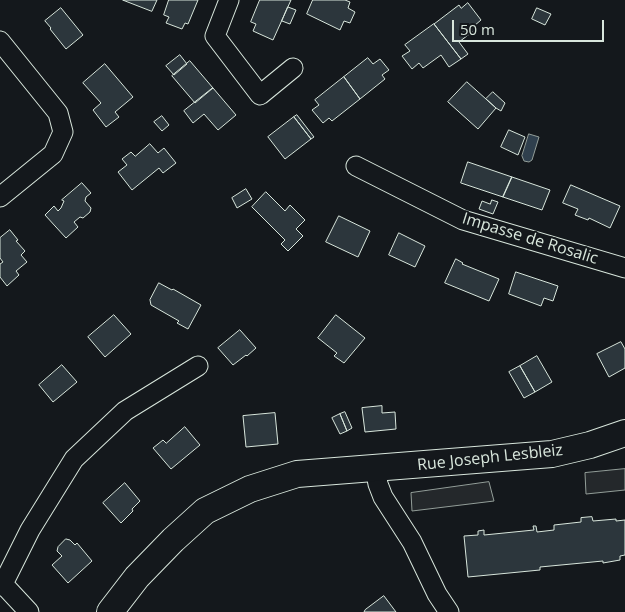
<!DOCTYPE html>
<html>
<head>
<meta charset="utf-8">
<style>
  body { margin:0 }
  #map { position:relative; width:625px; height:612px; overflow:hidden; background:#14181c; font-family:"Open Sans",sans-serif }
  canvas { display:block }
  .scale { position:absolute; left:452px; top:20px; width:152px; height:22px; box-sizing:border-box; border:2px solid #d8e6dc; border-top:0; padding-left:6px; font-size:15px; line-height:18px; white-space:nowrap; color:#d8e6dc; -webkit-text-stroke:4px #14181c; paint-order:stroke }
</style>
</head>
<body>
<div id="map">
<canvas width="625" height="612"></canvas>
<div class="scale">50 m</div>
</div>
<script>
const c = document.querySelector('canvas').getContext('2d');
c.lineJoin = 'round';
function paint(path, color) { c.fillStyle = color; c.fill(path, 'evenodd'); }
function trace(path, color, width, dash) { c.strokeStyle = color; c.lineWidth = width; c.lineCap = dash ? 'butt' : 'round'; c.setLineDash(dash || []); c.stroke(path); }
function label(font, color, halo, rows, align = 'center') {
  c.font = font + ' "Open Sans",sans-serif'; c.lineWidth = 4; c.setLineDash([]); c.textBaseline = 'middle'; c.strokeStyle = halo; c.fillStyle = color; for (const [text, x, y, turn = 0] of rows) {
    c.save(); c.translate(x, y); c.rotate((+turn || 0) * Math.PI / 180); c.textAlign = isNaN(turn) ? turn : align; if (halo) c.strokeText(text, 0, 0); c.fillText(text, 0, 0); c.restore();
  }
}
const parking = new Path2D(`
  M625,469V490L586,494L585,473Z
  M489,482L494,501L412,511L411,493Z`);
paint(parking, '#24282b');
trace(parking, '#939e99', 1);
const water = new Path2D(`
  M529,134L539,137L532,160L529,162L524,161L522,156Z`);
paint(water, '#2f3f4d');
trace(water, '#939e99', 1);
const building = new Path2D(`
  M123,0H157L152,11Z
  M169,0H198L188,24L185,23L182,29L166,23L169,17L164,15Z
  M260,0H291L273,40L253,31L256,24L251,22Z
  M313,0H345L350,2L348,8L355,12L350,23L344,21L340,30L307,14Z
  M468,3L481,20L474,26L476,29L459,42L468,54L461,59L434,24L459,5L461,8Z
  M288,7L296,10L290,24L282,21Z
  M61,8L83,35L66,49L50,29L51,28L45,21Z
  M537,8L551,14L545,25L532,19Z
  M434,24L461,59L449,67L441,55L423,68L419,63L412,69L402,56L410,51L405,45Z
  M180,55L187,64L174,75L166,66Z
  M368,58L373,64L380,59L389,70L382,75L385,79L360,99L344,77Z
  M190,61L213,88L195,103L172,76Z
  M105,64L133,97L115,112L119,117L106,127L93,110L101,103L83,83Z
  M344,77L360,99L332,121L329,118L323,123L312,110L319,105L315,100Z
  M467,82L496,108L478,129L448,102Z
  M213,88L236,115L218,130L204,114L193,123L184,111Z
  M493,92L505,103L501,111L496,108L486,99Z
  M297,115L314,137L311,139L294,117Z
  M162,116L169,125L162,131L154,122Z
  M294,117L311,139L285,159L268,137Z
  M509,130L525,137L518,155L501,147Z
  M150,144L158,153L164,148L176,163L163,173L159,168L132,190L118,172L127,165L122,159L131,152L135,156Z
  M468,162L512,177L503,197L461,183Z
  M512,177L550,190L542,210L503,197Z
  M82,183L91,193L86,197L85,201L91,208L90,212L83,218L80,217L74,222L78,227L66,238L45,215L54,206L58,211L61,208L64,201L62,200Z
  M571,185L620,206L610,228L589,218L588,220L575,215L578,209L563,203Z
  M246,189L252,199L237,208L232,198Z
  M266,192L285,211L290,205L305,220L296,229L303,236L288,251L281,244L285,240L252,207Z
  M492,200L498,202L493,214L479,209L482,201L490,204Z
  M339,216L370,231L358,257L326,242Z
  M10,230L18,240L16,241L25,251L21,255L27,262L16,271L19,275L7,286L0,277V264L3,262L0,258V238Z
  M399,233L425,246L415,267L389,255Z
  M456,259L463,263L462,264L499,279L489,301L445,283Z
  M516,272L558,286L553,301L544,298L541,306L509,294Z
  M159,283L172,290L173,289L201,305L188,329L177,323L179,321L151,305L150,300Z
  M114,315L131,334L105,357L88,337Z
  M336,315L365,338L344,363L334,356L337,353L318,338Z
  M240,330L256,348L247,356L246,355L233,365L218,348Z
  M621,342L625,349V368L609,377L597,354Z
  M537,356L552,382L535,392L520,366Z
  M62,365L77,382L53,402L39,385Z
  M520,366L535,392L524,398L509,372Z
  M382,406V413L395,412L396,429L365,432L362,408Z
  M345,412L352,428L347,431L340,414Z
  M275,413L278,444L246,447L243,416Z
  M340,414L347,431L340,434L332,418Z
  M185,427L200,445L171,469L153,448L163,440L166,443Z
  M125,483L140,501L132,509L133,511L121,523L103,503Z
  M592,517L593,521L616,519V521L625,520V555L620,556V560L603,563V561L540,567V570L468,577L464,536L478,535V531L484,530V535L534,530L533,526H536L537,532L554,530V525L581,522V518Z
  M66,539L70,540L75,545L77,543L92,561L68,583L52,565L62,556L57,551L58,547Z
  M384,596L396,612H364L365,610Z`);
paint(building, '#2c363c');
trace(building, '#d8e6dc', 1);
const street = new Path2D(`
  M229,0L215,36L260,95L293,68
  M0,41L58,113L63,132L53,154L0,197
  M356,166L463,220L625,268
  M375,468L378,484L383,497L412,542L437,594L449,612
  M3,584L30,530L74,459L125,411L198,366
  M0,586L3,584L29,612`);
const secondary = new Path2D(`
  M110,612L137,577L173,540L205,511L250,489L297,474L552,454L590,445L625,433`);
trace(street, '#d8e6dc', 21);
trace(secondary, '#d8e6dc', 28);
trace(street, '#14181c', 19);
trace(secondary, '#14181c', 26);
label('16px', '#d8e6dc', '#14181c', [
  ["Impasse de Rosalic",530,239,17],
  ["Rue Joseph Lesbleiz",490,458,-6]
]);
</script>
</body>
</html>
